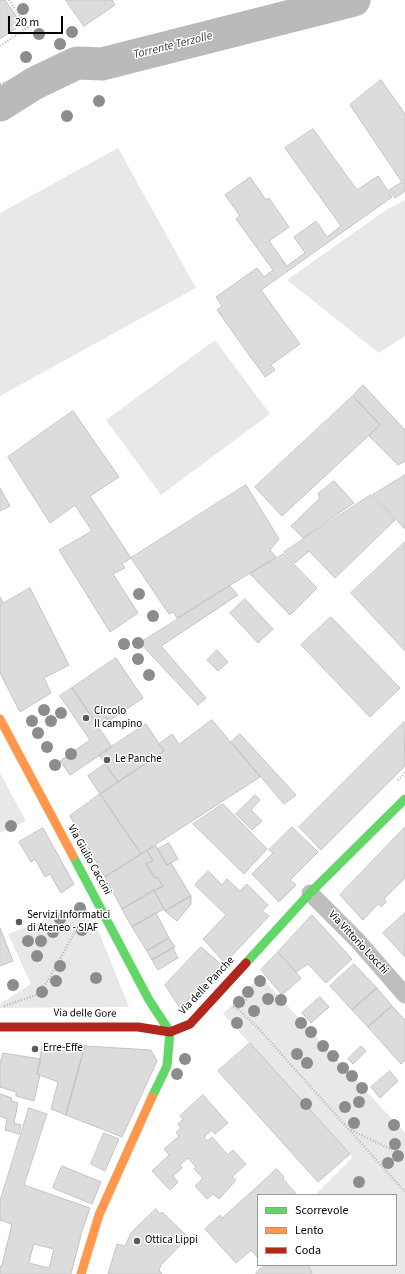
<!DOCTYPE html>
<html>
<head>
<meta charset="utf-8">
<style>
  body { margin:0 }
  #map { position:relative; width:405px; height:1274px; overflow:hidden; background:#fff; font-family:"Source Sans 3",sans-serif }
  canvas { display:block }
  .legend { position:absolute; left:257px; top:1194px; width:140px; height:72px; box-sizing:border-box; background:#fff; border:1px solid #999; margin:0; padding:5px 7px; list-style:none; font-size:12px; color:#000 }
  .legend li { display:flex; align-items:center; gap:8px; height:20px }
  .legend b { width:20px; border:1px solid #999 }
  .scale { position:absolute; left:8px; top:16px; width:55px; height:18px; box-sizing:border-box; border:2px solid #000; border-top:0; padding-left:5px; font-size:12px; line-height:14px; white-space:nowrap; color:#000; -webkit-text-stroke:3px #fff; paint-order:stroke }
</style>
</head>
<body>
<div id="map">
<canvas width="405" height="1274"></canvas>
<ul class="legend">
<li><b style="height:5px;background:#63d668"></b>Scorrevole</li>
<li><b style="height:5px;background:#ff974d"></b>Lento</li>
<li><b style="height:5px;background:#b3261e"></b>Coda</li>
</ul>
<div class="scale">20 m</div>
</div>
<script>
const c = document.querySelector('canvas').getContext('2d');
c.lineJoin = 'round';
function paint(path, color) { c.fillStyle = color; c.fill(path, 'evenodd'); }
function trace(path, color, width, dash) { c.strokeStyle = color; c.lineWidth = width; c.lineCap = dash ? 'butt' : 'round'; c.setLineDash(dash || []); c.stroke(path); }
function label(font, color, halo, rows, align = 'center') {
  c.font = font + ' "Source Sans 3",sans-serif'; c.lineWidth = 3; c.setLineDash([]); c.textBaseline = 'middle'; c.strokeStyle = halo; c.fillStyle = color; for (const [text, x, y, turn = 0] of rows) {
    c.save(); c.translate(x, y); c.rotate((+turn || 0) * Math.PI / 180); c.textAlign = isNaN(turn) ? turn : align; if (halo) c.strokeText(text, 0, 0); c.fillText(text, 0, 0); c.restore();
  }
}
paint(new Path2D(`
  M118,148L196,288L0,396V213Z
  M405,200V336L379,353L287,280L386,210Z
  M215,340L270,414L161,495L106,420Z
  M0,773L26,821L0,833Z
  M85,905L101,937L129,1007L0,1008V1004L31,984L8,934Z
  M260,976L405,1133V1274H310L300,1265H396V1195H315L353,1157L223,1014Z`), '#e8e8e8');
trace(new Path2D(`
  M0,105L35,83L77,63L102,64L354,0`), '#bababa', 33);
const building = new Path2D(`
  M0,0H5L22,24L0,39Z
  M66,0H112L115,5L84,26Z
  M381,80L405,114V191L395,198L389,190L402,182L350,105Z
  M313,129L357,190L378,176L392,197L261,290L300,344L271,365L275,370L265,377L217,310L222,306L216,297L257,268L264,277L273,270L236,219L240,216L225,195L250,177L266,200L269,198L289,227L269,241L287,266L305,253L294,237L316,221L327,237L341,226L285,148Z
  M363,385L405,430V461L398,465L369,436L380,425L353,396Z
  M353,396L380,425L282,516L255,487Z
  M73,411L119,477L90,496L131,558L122,564L125,568L113,574L138,613L110,632L59,550L92,531L75,505L50,523L8,457Z
  M405,475V529L373,495Z
  M334,481L354,503L303,538L291,526L320,498L318,494Z
  M246,485L279,539L270,550L276,557L177,618L173,612L169,614L131,558Z
  M0,488L10,506L0,511Z
  M371,495L395,520L335,578L309,551L295,563L284,552Z
  M405,542V651L351,593Z
  M284,554L317,588L290,615L250,574Z
  M230,586L238,595L161,646L206,698L198,705L140,643Z
  M30,588L69,665L44,678L51,693L20,712L0,673V597L3,603Z
  M245,599L273,629L258,643L230,613Z
  M331,617L400,688L370,717L301,645Z
  M217,650L228,662L218,671L207,660Z
  M116,658L143,698L109,721L104,714L94,720L72,688Z
  M72,688L94,720L104,714L109,721L99,728L112,747L70,775L60,761L90,740L60,696Z
  M212,720L260,777L141,854L100,794L164,751L159,744L172,734L179,744Z
  M404,722L405,766L321,850L299,827Z
  M146,724L164,751L118,782L99,755Z
  M240,734L296,795L284,804L231,742Z
  M105,764L118,782L100,794L88,776Z
  M100,794L141,854L105,877L70,816Z
  M255,795L260,800L251,810L262,821L252,830L236,814Z
  M223,804L267,849L244,874L193,824Z
  M292,827L318,852L290,880L296,885L279,902L252,874L273,853L269,850Z
  M405,827V878L384,899L386,902L381,907L378,904L363,920L340,895Z
  M43,828L74,884L61,893L50,874L45,877L35,859L31,862L19,842Z
  M169,843L178,859L167,865L158,849Z
  M156,846L167,865L171,863L191,896L165,911L154,890L163,886L157,877L155,878L146,864L153,861L147,851Z
  M147,851L153,861L146,864L155,878L157,877L163,886L122,909L105,877Z
  M208,871L222,885L227,879L240,891L247,884L268,905L262,911L269,916L225,963L203,939L226,915L195,885Z
  M154,890L164,909L132,927L122,909Z
  M191,896V904L177,921L165,911Z
  M156,913L169,938L147,951L132,927Z
  M405,913V957L383,933Z
  M312,915L352,959L326,983L308,964L296,972L278,952Z
  M0,928L13,961L0,966Z
  M169,938L175,947L152,960L147,951Z
  M201,947L222,965L180,1008L165,985Z
  M173,948L178,958L158,970L152,960Z
  M278,952L301,978L282,995L261,970Z
  M354,964L377,988L352,1010L330,986Z
  M377,988L392,1006L368,1027L352,1010Z
  M320,997L329,1007L311,1023L302,1013Z
  M392,1006L405,1020V1060L401,1064L368,1027Z
  M250,1043L350,1154L318,1182L218,1071Z
  M85,1046L151,1050L157,1061L122,1137L66,1115Z
  M85,1046L66,1115L51,1109L58,1082L37,1074L42,1047Z
  M361,1046L366,1051L353,1064L348,1059Z
  M3,1053L41,1059L37,1074L40,1075L34,1101L16,1096V1092L0,1087V1064Z
  M390,1071L398,1081L380,1098L371,1087Z
  M0,1094L12,1098L11,1101L18,1103L14,1123L21,1125L19,1134L5,1130L7,1119L0,1116Z
  M203,1095L228,1123L215,1134L212,1130L204,1137L207,1141L212,1137L228,1155L233,1150L246,1164L232,1177L236,1180L219,1199L213,1194L207,1199L195,1186L203,1178L194,1169L196,1167L188,1158L180,1165L182,1168L173,1176L178,1182L170,1190L152,1171L169,1155L164,1149L179,1136L176,1132L181,1128L178,1124L183,1119L180,1116Z
  M29,1108L47,1114L24,1185L90,1208L82,1231L71,1274H0V1266L2,1265L12,1224L0,1220V1201ZM34,1244L54,1249L49,1268L29,1263Z
  M104,1133L119,1139L105,1171L91,1164Z
  M62,1166L101,1182L92,1204L53,1188Z
  M277,1169L284,1177L283,1179L297,1195H258V1258L251,1250L236,1263L205,1229L220,1215L222,1218Z
  M156,1209L160,1214L162,1212L188,1237L161,1265L159,1270L162,1274H108L117,1244L125,1246L131,1233Z
  M265,1265H307L312,1272L311,1274H258L256,1273Z`);
paint(building, '#dcdcdc');
trace(building, '#c4c4c4', 1);
trace(new Path2D(`
  M0,46L28,27L9,0
  M0,84L96,52
  M398,780L405,773
  M4,1006L36,995L47,982L75,932L84,921
  M233,1007L237,1008L259,1029L405,1192
  M237,1008L248,998
  M351,1130L405,1156`), '#b8b8b8', 2.5, [1, 2]);
trace(new Path2D(`
  M310,893L357,940L405,995`), '#bdbdbd', 17);
trace(new Path2D(`
  M73,856L149,1000L170,1032
  M246,963L310,893L405,799
  M152,1097L167,1066L170,1032`), '#63d668', 9);
trace(new Path2D(`
  M0,719L73,856
  M81,1274L99,1215L152,1097`), '#ff974d', 9);
trace(new Path2D(`
  M0,1027H138L170,1032L190,1024L246,963`), '#b3261e', 9);
c.fillStyle = '#8c8c8c';
for (const [x, y] of [
  [23,9],
  [72,32],
  [39,34],
  [60,44],
  [26,57],
  [99,101],
  [67,116],
  [139,594],
  [153,616],
  [138,643],
  [124,644],
  [138,659],
  [149,675],
  [44,710],
  [61,713],
  [32,721],
  [51,721],
  [38,733],
  [47,747],
  [71,754],
  [55,765],
  [11,826],
  [80,908],
  [60,919],
  [82,930],
  [53,932],
  [28,941],
  [41,941],
  [37,956],
  [60,966],
  [96,978],
  [56,981],
  [260,981],
  [13,985],
  [42,992],
  [248,992],
  [268,999],
  [281,1000],
  [239,1002],
  [254,1011],
  [237,1023],
  [301,1023],
  [311,1032],
  [323,1046],
  [297,1054],
  [333,1056],
  [185,1059],
  [307,1063],
  [343,1068],
  [177,1074],
  [352,1076],
  [362,1088],
  [359,1102],
  [306,1104],
  [345,1107],
  [354,1123],
  [394,1125],
  [395,1144],
  [398,1156],
  [388,1163],
  [359,1182]
]) { c.beginPath(); c.arc(x, y, 6, 0, 2 * Math.PI); c.fill(); }
for (const [x, y, r, color] of [
  [86,718,4,"#595959"],
  [107,760,4,"#595959"],
  [19,922,4,"#595959"],
  [35,1049,4,"#595959"],
  [137,1241,4,"#595959"]
]) { const dot = new Path2D(); dot.arc(x, y, r, 0, 2 * Math.PI); c.fillStyle = color; c.fill(dot); trace(dot, '#fff', 1.5); }
label('11px', '#000', '#fff', [
  ["Circolo",94,712],
  ["Il campino",94,725],
  ["Le Panche",115,760],
  ["Servizi Informatici",27,916],
  ["di Ateneo - SIAF",27,929],
  ["Erre-Effe",43,1049],
  ["Ottica Lippi",145,1241]
], 'left');
label('11px', '#000', '#fff', [
  ["Via Giulio Caccini",89,860,61],
  ["Via Vittorio Locchi",358,943,47],
  ["Via delle Panche",207,986,-47],
  ["Via delle Gore",85,1014,1]
]);
label('italic 12px', '#3e3e3e', '#fff', [
  ["Torrente Terzolle",173,46,-14]
]);
</script>
</body>
</html>
